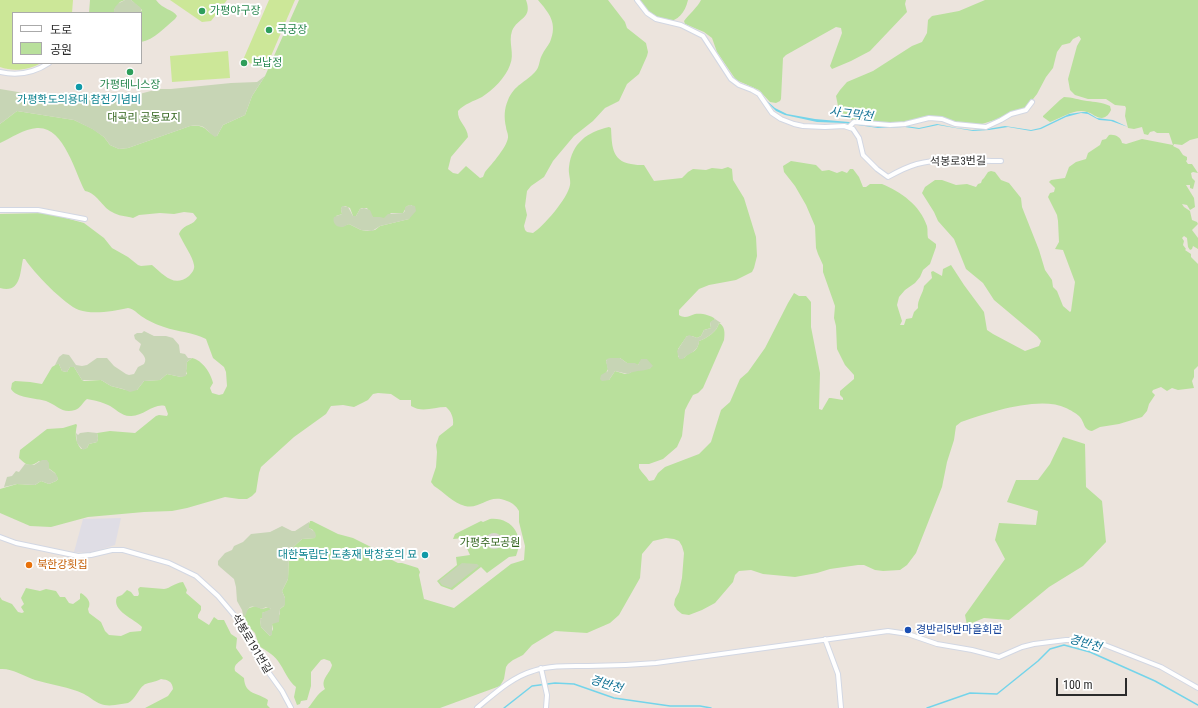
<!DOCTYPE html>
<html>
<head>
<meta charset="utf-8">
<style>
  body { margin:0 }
  #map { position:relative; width:1198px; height:708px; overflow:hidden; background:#ece4dd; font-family:"Roboto Condensed","Noto Sans KR",sans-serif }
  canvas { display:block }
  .legend { position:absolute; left:12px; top:12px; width:130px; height:52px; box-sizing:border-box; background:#fff; border:1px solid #aaa; margin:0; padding:5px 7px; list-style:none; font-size:12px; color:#2b2b2b }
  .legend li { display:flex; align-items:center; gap:8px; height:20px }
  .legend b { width:20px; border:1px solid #aaa }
  .scale { position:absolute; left:1056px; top:678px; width:71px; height:18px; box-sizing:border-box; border:2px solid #2b2b2b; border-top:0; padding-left:5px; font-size:12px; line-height:14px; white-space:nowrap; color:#2b2b2b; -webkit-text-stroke:3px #fff; paint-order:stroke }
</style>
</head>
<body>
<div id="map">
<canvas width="1198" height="708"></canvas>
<ul class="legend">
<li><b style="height:5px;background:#fff"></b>도로</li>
<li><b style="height:11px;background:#b9e09c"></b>공원</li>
</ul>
<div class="scale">100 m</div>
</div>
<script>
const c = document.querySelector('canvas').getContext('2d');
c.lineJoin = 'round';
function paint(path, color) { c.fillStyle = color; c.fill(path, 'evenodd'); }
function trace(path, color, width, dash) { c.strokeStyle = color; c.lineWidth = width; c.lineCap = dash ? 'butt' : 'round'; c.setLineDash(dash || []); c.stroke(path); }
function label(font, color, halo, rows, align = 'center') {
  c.font = font + ' "Roboto Condensed","Noto Sans KR",sans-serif'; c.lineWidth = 4; c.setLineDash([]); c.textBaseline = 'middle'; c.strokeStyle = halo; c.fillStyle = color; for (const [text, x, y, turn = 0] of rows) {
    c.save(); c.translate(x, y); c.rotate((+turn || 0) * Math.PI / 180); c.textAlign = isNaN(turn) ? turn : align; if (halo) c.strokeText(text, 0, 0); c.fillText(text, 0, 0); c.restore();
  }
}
paint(new Path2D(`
  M121,518L115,545L90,553L74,552L83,519Z`), '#dfdde5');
paint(new Path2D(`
  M90,0H125L120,2L114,10V13H89Z
  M131,0H156C163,10 173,9 177,16L175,19C165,27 154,40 141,42L140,13L142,10Z
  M299,0H526C533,19 518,17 512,31C508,42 515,54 510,65C506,77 493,90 482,97C474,101 464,104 458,111C457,121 468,127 468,137L451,157L448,169L453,173L458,174L466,166L480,178L483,177L485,172C491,165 509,145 508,136C508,133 506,130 506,127C504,118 504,109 508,100C514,85 526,82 535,72C540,67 539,60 542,55C544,50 548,46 550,42C558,23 549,13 538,0H608L625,22L627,28L646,43L648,52L647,56L639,74L627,84L619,101L605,108L593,121L574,136L553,161L544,177L531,186L527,191L525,206L527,215L524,226L525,230L527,232L533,233C543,227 568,198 570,185C571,180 568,173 569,167C572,143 587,132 609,127L611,128C612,144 611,161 631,164C635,165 640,165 644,165L654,181L682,178L688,172L693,169L706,170L712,168L722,169L728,167L732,169L733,180L744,198L756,237L757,256L754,268L752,272L736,280L709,285L699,289L679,310V315C685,319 689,316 695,314C701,313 711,315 715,319L710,323L711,328L704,330L701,336L697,338L692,336H687L678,349V357L684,358C690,350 697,355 699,341C707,338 717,332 719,323C725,326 725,333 724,340L703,388L698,393L693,395L688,404L685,410L682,436L677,447L663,459L649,464H639V468C642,473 646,476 649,481L654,480L658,473L665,467L699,454L711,442L721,410L730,402L740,379L748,372L765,348L788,303L794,293L799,296H806L811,302V327L820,373L819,409L822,410L829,398H831L843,400V398L840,395V391L854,379V375L845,365L837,349L836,326L834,318L835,306L823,272V265L818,254L816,248L815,226L806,205L795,186L784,172L783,166L791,161L816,165L822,171L829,170L837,173L842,171L847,173L850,169H853L859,177L863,187H866L870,184H882C901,192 920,205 927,226C928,230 927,234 928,238L936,244V247L930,264L923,270L920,277L915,283L905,290L899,297L897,305L902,321L900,325H904L906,319L912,318L914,312L918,308C917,300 923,294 924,286L932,278L931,272L933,271L942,276L943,269L951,265L964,285L984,312L987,330L993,334L1025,351L1039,346L1041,341L1037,336L994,300L983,283L966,269L954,239L938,221L934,212L922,193L925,187L935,180H942L956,185L967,184L976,187L978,184L981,183L982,180L984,178L988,172L991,171L995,172L1001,180L1009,183L1021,198L1022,207L1039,250L1045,270L1052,280L1053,287L1057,291L1063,306L1070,312L1071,311L1075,282L1063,250L1055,249L1059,242L1058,221L1057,215L1048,197L1050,193L1054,192L1055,188L1049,182L1051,180L1065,178L1069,167L1076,162L1086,159L1088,153L1100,145L1102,140L1106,139L1109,135C1115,134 1121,137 1122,143L1126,144L1142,139L1173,145L1169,133H1157L1154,131L1150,132L1148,135L1144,134L1142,127L1134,129L1128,128L1125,116L1126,108L1125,106L1115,105L1106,99H1088L1075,95L1070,90L1068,79L1077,46L1081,39L1079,36L1073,39L1070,43L1062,45L1057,52L1053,68L1046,77L1037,94L1025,109L1001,118L982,124H975L956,123L938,117L928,116L922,117L906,122L884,123L852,120L840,116L836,96L840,90L847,82L873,71L912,46L922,42L927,33L928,20L932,16L959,11L985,0H1198V138L1190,140L1182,145L1174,144L1173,146L1179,149L1183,155L1187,157V160L1186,161L1188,164H1192L1198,173L1193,172L1191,173L1192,178L1195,181L1193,189L1190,188V185H1186L1194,198L1195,207L1190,210L1187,205L1182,204L1184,207L1190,211L1192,220L1197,222L1198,224L1192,230L1198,238V249L1193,246L1192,249L1190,250L1188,247L1187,238L1184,236L1182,238L1184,241L1183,245L1186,249L1185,250L1191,254V257L1198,264V366L1194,370V377L1192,381L1194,388L1178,390L1172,388L1167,391L1161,387L1153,390L1152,392L1155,395L1149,404L1147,411L1142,417L1119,424L1100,427L1092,431C1083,430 1085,422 1079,416C1076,413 1070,410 1066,408C1040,395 987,413 961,422L956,426L954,440L947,462L942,487L916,553L907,565L900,570L883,571L875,570L864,565H858L830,569L817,573L795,577L763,574L751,570L739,571L735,575L733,582L715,603L702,610L689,615L682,614L677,610L674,605L675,599L679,592L682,578L684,553L682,546L679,541L674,539L666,538L653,541L642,554L640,578L619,615L610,623L587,633L555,631L532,645L523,655L513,660L508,664L506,667L504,679L500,686L440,708H308C314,701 317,694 325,689C320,679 330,674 332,665L330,661L324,659L321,660L311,672V686L307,700L301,701L300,704L297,705L294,697L296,687C288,681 284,669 278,661C273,654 265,650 259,646L255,633L247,625L244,619L246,611L249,608L256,606L262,609L269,607L271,610L262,613V618L260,619L261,627L270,636L273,629L272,624L280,614V609L284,606L285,598L282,591L288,579L289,551L302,539L315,538L313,530L309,528V524L310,521H312L338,534L353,538L371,547L378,553L398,563H402L418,568L420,572L419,575L424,599L454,608L511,564L524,560L525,546L519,522V511C516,506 513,503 507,501C488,493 481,510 465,506C453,503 444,492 434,486L431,482L436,467L437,452L436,445L439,436L453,425C454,418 451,411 446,407C434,407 422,413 411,406V400H400L391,394L378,393L373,394L368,400L354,407L343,405L331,406L326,414L294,437L261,467L259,473L256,492L252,496L247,499H239L225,497L187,508L172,511L144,512L88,517L51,527L30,526L0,513V489L17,484L35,485L41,481L49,484L56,481L58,479L55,473L39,461C30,468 26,465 19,458L20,450L47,429L63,428L76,424L77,425C75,434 75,441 81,449L87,448L89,444L97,442L98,438L97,433L110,431L135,433L156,416L159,415L167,416L168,414L165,406C153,403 143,417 130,416C121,416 115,408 108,405C102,402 93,400 87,399C83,402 80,409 75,410C62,414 57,405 46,401C36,398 16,398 11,389L12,383L15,381L30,382L42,384L52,367L57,364H59L62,371L67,372L70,367H74L82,380L84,381L101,380L111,386L126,390H137L144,381L160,380L167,374L181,377L187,374L186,371L187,362L192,358C202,360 211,373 213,383L210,388L212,393L219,395L223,394L227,386L226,372L224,367L213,358L206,339C193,332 178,332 164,327C157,325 147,320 141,316C137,313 134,309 128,308C114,311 93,315 79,310C65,305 33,272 25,259H23C20,272 21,294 0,288V214L47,213L84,223L104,238L112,248L128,257L138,265L141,266L152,265C164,275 174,288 189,276C192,273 195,269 194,265C193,257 183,243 179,234C184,223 192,227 197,218L193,213L184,212L174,214L160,213L139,215L133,218C126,216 118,216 112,212C102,207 97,193 85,191C75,173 64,126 37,128C24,129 11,138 0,143V124L17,111L74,120L93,129L104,137L110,145L119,149L128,148L190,126C208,124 204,132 217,136L223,125L245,115L252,96L265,76ZM412,205L409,219L380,226L375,230L368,231L361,230L349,224L343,226L336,216L342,214L341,208L345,206L350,208L353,216H356L360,209L362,208H367L373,218H386L391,213H403L407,206ZM620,358L627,363H632L638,365L640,362L651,368L632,371L630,373L625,374L615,371L609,380L606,373L608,369L606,360Z
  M639,0H688C683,22 666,28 648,12C645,9 642,4 639,0Z
  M701,0H906L905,4L907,12L870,51L851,61L832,69L830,66L842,33L841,28L836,27L786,55L783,58L781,99L780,101L776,103L770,102L759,90L736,80L717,52L712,38L704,32L685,24L684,21C689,14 697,8 701,0Z
  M1064,97C1072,97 1079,100 1087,101C1095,102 1102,102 1110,106L1111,110C1109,114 1107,117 1102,118C1096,118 1092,113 1087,112C1075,108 1062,118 1050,122L1043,117V116L1060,100Z
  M1063,437L1085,444L1086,487L1102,501L1106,542L1083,566L1049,587L1009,620L984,618L967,625L965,615L1005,559L995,540L999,523L1036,525L1038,511L1007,502L1016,480H1038L1050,464Z
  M490,519C512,517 525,536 516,556L509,557L487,573L481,567L452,590L441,586L437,581L457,565L456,557L470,555L465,544V538L453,539L455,534L481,521L483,522Z
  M183,582L187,590L186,593L201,606V610L198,615V618L209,625L214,617L218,620H224L231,634L237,638L236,648L243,658C240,662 233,664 235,671L244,678C245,695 257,692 268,700L267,705L270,708H145L168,696L173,689C172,681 168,680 161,679C156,682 145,683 144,685C138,689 136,699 128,703C124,704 119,704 115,705C96,708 93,696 77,691C63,686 49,684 35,680C24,676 12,668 0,669V597L2,600L12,604L18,612L22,613L24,612L21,607L24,604L21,598L26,588L40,591L46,589L56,591L60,597H65L69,603L73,604L80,599V594L81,593C87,597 92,602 88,609L89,613L101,622L105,631L109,635L121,636L130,632L141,631L142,627C135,619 111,611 117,597L122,595L127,590L131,592L134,596H138L139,594L138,589L140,587L164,589C171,588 174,583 183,582Z`), '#b9e09c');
paint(new Path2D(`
  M125,0H131L141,8V12L114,13C113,6 119,3 125,0Z
  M265,76L252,96L245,115L223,125L217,136L215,137C203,129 207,124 190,126L128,148L119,149L110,145L104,137L92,129L74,120L17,111L0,124V89L18,92L39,99L47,100L74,93L93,95L110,101H120L136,95L158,89H171L231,83L257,82Z
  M410,205L415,206L416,211L409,219L380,226L372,231L361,230L349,224C347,225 345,226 343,227C336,228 332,222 334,217L342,214L341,209L342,206L348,207L353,216H356L360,209L364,208L370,210L373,217H380L384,218L388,214L403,213L405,211V207Z
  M715,319L721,323H719C717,332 707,338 699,341C698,353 689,352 683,359H679L677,351L686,337L689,335L697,338L701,336L704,330L711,328L710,322Z
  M144,331L154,336H166L173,338L179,345L180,353L185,354L188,358H192L187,362L186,376L181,377L167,374L160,380L144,381L137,390L130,392L123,389L111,386L101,380H82L74,367H70L67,372L62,371L59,364L55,365L59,357L63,354L69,355L76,365L82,366L87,365L97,358H107L114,366L126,374L129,375L134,374L138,367L144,364C148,358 142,354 139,350L141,344L135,339L134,335L137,333H142Z
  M610,358H620L627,363H635L638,365L641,359H647L653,366C646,373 636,369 628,374L615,371L609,380L602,381L600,379L601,375L608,371L606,361L607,359Z
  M88,432L97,433L98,438L97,442L89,444L87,448L83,450L77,443L76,433L78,435L80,433Z
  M42,460H47L49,463V469C53,472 57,473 58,479L56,481L49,484L41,481L35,485L17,484L4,487L7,477L12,476L16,471L19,472L25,464L34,465Z
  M309,522V528L315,532L316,536L315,538L302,539L289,551L288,579L282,591L285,598V605L280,609L279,622L272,624V635L270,636L261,627L260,619L262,618V613L271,609L266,607L262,609C247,603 249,608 244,619L242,610L237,601L236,587L234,579L220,567L218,565V561L225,553L232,550L234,546L243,542L251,534L270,532L282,526L292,531H295Z
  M462,563L477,564L479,566L451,588L442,585L439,581Z`), '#c7d5b5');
paint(new Path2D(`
  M0,0H73L72,13H13V63H41C29,70 14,72 0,67Z
  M170,0H227L211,21L202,22Z
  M269,0H295L265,70L243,60Z
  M228,51L230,78L172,82L170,56Z`), '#cce798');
paint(new Path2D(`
  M486 541a8 8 0 1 1 16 0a8 8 0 1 1-16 0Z`), '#d8d4d0');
paint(new Path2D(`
  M760,95L775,108L787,114L815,119L849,122L875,127L906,126L919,128L937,124L957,128L972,130L987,129L1005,126L1031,130L1040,128L1069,114L1083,112H1087L1097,118L1113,120L1128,127L1111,121L1099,120L1088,114L1081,113L1066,117L1041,129L1031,131L1008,127L989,130L973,131L938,125L919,129L905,127L878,128L844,123L817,122L785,115L776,111Z`), '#74d4ea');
trace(new Path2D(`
  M504,708L532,686L555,683L574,684L614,698L670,706H700L711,708
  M927,708L970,693L997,694L1038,661L1050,649L1064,645L1090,652L1155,681L1198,705`), '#74d4ea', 1.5);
const street = new Path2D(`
  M637,0L647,13L656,19L681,25L703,36L731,79L739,85L752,90L759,94L772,113L781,119L794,124L803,126L825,127L844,126L853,129L859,138L863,155L877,169L888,177C897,172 906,167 917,164C944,157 974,161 1001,161
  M0,72C18,76 34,73 49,63
  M849,127L854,122L890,125L905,124L929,118L942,119L955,124L986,127L1001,120L1011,114L1026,110L1032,102
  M0,210H38L85,219
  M0,537L16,543L78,556L91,555L112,550H123L169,563L196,576L218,596L240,622L256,655L282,691L291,708
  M825,639L838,674L841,708
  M541,668L547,695L546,708
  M477,708C494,694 512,677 533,671C550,665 570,666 588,666C611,666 633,665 656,663L888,631L908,634L937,644L972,650L999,657L1022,647L1034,644L1066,640H1092L1161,667L1198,688`);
trace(street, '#d2d7e3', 6);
trace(street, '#fff', 4);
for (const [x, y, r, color] of [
  [202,11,4,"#2e9e5b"],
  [269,30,4,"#2e9e5b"],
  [244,63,4,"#2e9e5b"],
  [130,72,4,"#2e9e5b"],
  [79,87,4,"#0f9aa8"],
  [425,555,4,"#0f9aa8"],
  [29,565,4,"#e8710a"],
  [908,630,4,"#1a4fb4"]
]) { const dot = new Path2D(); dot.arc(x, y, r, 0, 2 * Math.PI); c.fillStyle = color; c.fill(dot); trace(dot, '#fff', 1.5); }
label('11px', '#27864d', '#fff', [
  ["가평야구장",210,11],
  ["국궁장",277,30],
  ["보납정",252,63],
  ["가평테니스장",130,85,"center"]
], 'left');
label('11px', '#0d838f', '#fff', [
  ["가평학도의용대 참전기념비",79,100],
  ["대한독립단 도총재 박창호의 묘",417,555,"right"]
]);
label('11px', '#32651d', '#fff', [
  ["대곡리 공동묘지",144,118],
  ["가평추모공원",490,543]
]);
label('11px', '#2b2b2b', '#fff', [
  ["석봉로3번길",958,162,-1],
  ["석봉로191번길",251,644,59]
]);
label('11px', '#c56008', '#fff', [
  ["북한강횟집",37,565]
], 'left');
label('11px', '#164399', '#fff', [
  ["경반리5반마을회관",916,630]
], 'left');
label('italic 12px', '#137396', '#fff', [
  ["사그막천",851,115,7],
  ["경반천",1085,644,16],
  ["경반천",606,685,17]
]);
</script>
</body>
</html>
